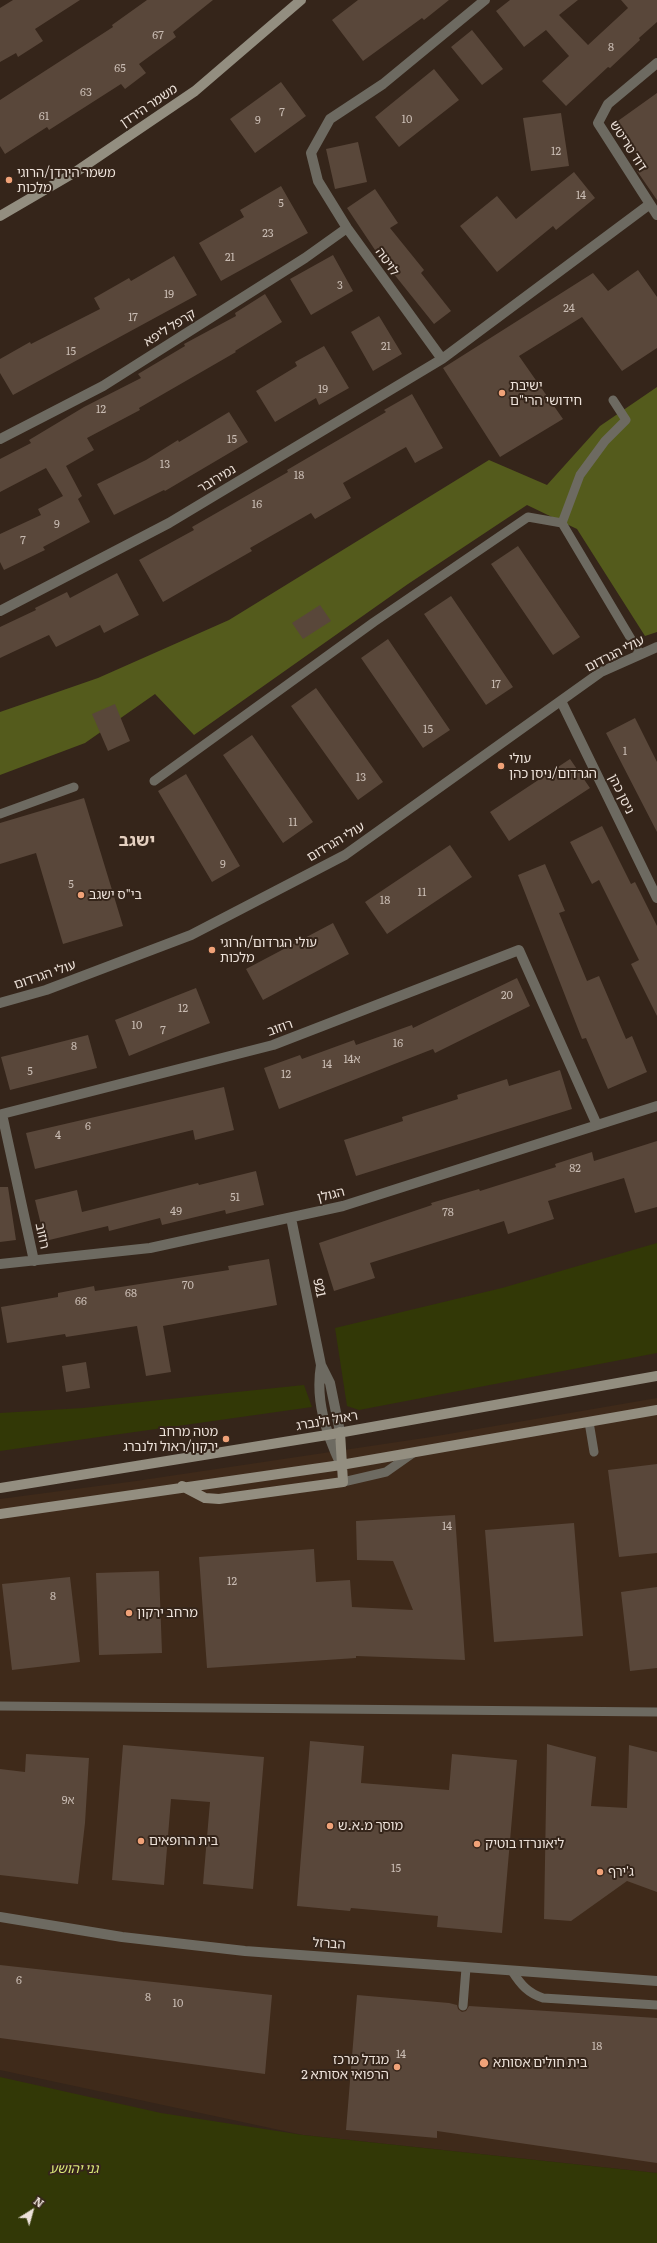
<!DOCTYPE html>
<html>
<head>
<meta charset="utf-8">
<style>
  body { margin:0 }
  #map { position:relative; width:657px; height:2243px; overflow:hidden; background:#35251a; font-family:Literata,serif }
  canvas { display:block }
  .north { position:absolute; left:12px; top:2191px; width:40px; height:40px; -webkit-text-stroke:3px #35251a; paint-order:stroke; rotate:37deg; font-size:11px; font-weight:700; line-height:16px; text-align:center; color:#ede2da }
  .north::after { content:''; display:block; margin:auto; width:14px; height:18px; background:#ede2da; clip-path:polygon(50% 0,100% 100%,50% 72%,0 100%) }
</style>
</head>
<body>
<div id="map">
<canvas width="657" height="2243"></canvas>
<div class="north">N</div>
</div>
<script>
const c = document.querySelector('canvas').getContext('2d');
c.lineJoin = 'round';
function paint(path, color) { c.fillStyle = color; c.fill(path, 'evenodd'); }
function trace(path, color, width, dash) { c.strokeStyle = color; c.lineWidth = width; c.lineCap = dash ? 'butt' : 'round'; c.setLineDash(dash || []); c.stroke(path); }
function label(font, color, halo, rows, align = 'center') {
  c.font = font + ' Literata,"Noto Sans Hebrew",serif'; c.lineWidth = 4; c.setLineDash([]); c.textBaseline = 'middle'; c.strokeStyle = halo; c.fillStyle = color; for (const [text, x, y, turn = 0] of rows) {
    c.save(); c.translate(x, y); c.rotate((+turn || 0) * Math.PI / 180); c.textAlign = isNaN(turn) ? turn : align; if (halo) c.strokeText(text, 0, 0); c.fillText(text, 0, 0); c.restore();
  }
}
paint(new Path2D(`
  M657,1398V2173L303,2135L0,2070V1499L136,1481L431,1437Z`), '#3f2a1a');
paint(new Path2D(`
  M657,1243V1353L359,1410L347,1406L335,1328L502,1288Z
  M304,1385L312,1407L0,1451V1413L83,1408Z
  M0,2077L161,2113L303,2135L657,2173V2243H0Z`), '#323806');
paint(new Path2D(`
  M657,387V632L645,636L577,529L527,505L408,584L194,735L155,694L85,743L0,775V712L98,678L229,620L489,460L547,485L600,426Z`), '#545b1c');
paint(new Path2D(`
  M13,0H80L35,29L43,41L18,57L16,53L0,62V8Z
  M147,0H213L173,32L176,37L139,64L146,73L125,89L121,84L49,130L47,127L5,154L0,146V100L113,27L112,25Z
  M358,0H449L424,20L422,18L363,61L332,20Z
  M510,0H578L559,15L588,45L628,8L621,0H657V22L639,38L640,40L610,68L608,67L566,106L542,81L569,56L546,30L524,47L496,11Z
  M472,30L503,69L482,85L451,47Z
  M434,69L459,100L399,147L375,117Z
  M281,82L306,116L255,153L230,119Z
  M657,93V200L637,171L645,166L615,123Z
  M561,113L569,166L531,171L523,118Z
  M358,142L367,182L335,189L326,149Z
  M574,172L595,198L556,230L553,226L497,272L460,226L497,196L516,219Z
  M281,186L308,233L221,281L199,243L244,217L240,210Z
  M375,189L398,223L390,228L424,270L421,273L451,311L434,324L377,253L347,208Z
  M333,255L353,291L311,315L290,279Z
  M174,256L197,295L13,395L0,373V359L30,342L31,344L100,309L94,298L129,278L131,281Z
  M638,270L657,297V348L622,371L582,317L519,356L563,419L500,457L443,368L593,273L608,291Z
  M265,294L282,322L235,351L236,352L139,408L140,410L87,438L94,450L66,466L82,496L78,499L90,522L43,547L45,550L4,570L0,562V534L41,515L38,509L63,496L46,468L0,492V459L31,443L29,440L84,407L141,378L138,374L185,346L184,344L236,316L235,313Z
  M379,316L402,354L373,371L351,332Z
  M324,346L349,388L319,405L316,398L275,422L256,391L297,366L295,362Z
  M412,394L443,448L415,463L406,447L343,483L351,498L315,519L311,513L250,548L252,551L163,602L139,560L194,530L192,527L288,472L287,470L386,412L384,410Z
  M229,412L248,442L165,491L164,490L114,515L97,484L146,460L178,440L179,442Z
  M518,546L580,637L553,655L491,564Z
  M117,573L139,615L104,633L100,625L56,647L49,635L0,658V627L36,610L35,608L67,592L70,598Z
  M451,596L513,687L486,705L424,614Z
  M320,605L331,621L303,639L292,623Z
  M388,639L450,730L423,748L361,658Z
  M316,688L383,782L358,800L291,706Z
  M115,704L130,741L108,751L92,714Z
  M635,718L657,762V832L606,733Z
  M252,735L313,822L283,843L223,755Z
  M570,759L590,788L509,841L490,812Z
  M186,774L240,866L212,882L158,791Z
  M84,798L123,926L63,944L36,853L0,864V823Z
  M602,826L631,884L635,882L657,926V1016L631,964L639,960L599,880L592,884L570,842Z
  M450,845L472,877L387,934L365,902Z
  M545,864L565,911L559,913L587,981L599,976L626,1039L632,1036L647,1072L608,1089L586,1038L582,1039L518,875Z
  M333,923L349,954L263,1000L246,969Z
  M517,978L530,1006L435,1053L433,1049L279,1109L264,1068L300,1055L302,1059L354,1040L356,1045L412,1025L413,1028Z
  M196,988L210,1023L129,1056L115,1020Z
  M88,1035L97,1068L10,1090L1,1057Z
  M560,1070L572,1109L356,1176L344,1140L403,1121L402,1117L458,1099L457,1095L507,1079L509,1086Z
  M224,1087L234,1130L195,1140L193,1130L35,1169L26,1133Z
  M657,1141V1207L635,1213L624,1178L548,1201L554,1219L508,1234L504,1221L370,1263L375,1278L334,1291L319,1243L432,1205L431,1203L479,1189L480,1191L556,1167L555,1164L592,1152L594,1161Z
  M256,1171L264,1205L226,1214L225,1210L162,1225L160,1218L109,1231L108,1226L45,1241L35,1200L77,1190L82,1212L198,1183L199,1185Z
  M0,1187H8L16,1240L0,1242Z
  M269,1259L277,1305L163,1326L171,1372L146,1376L137,1326L66,1337L65,1334L7,1343L1,1307L58,1297V1293L94,1286L95,1291L229,1270L228,1266Z
  M86,1362L90,1388L66,1392L62,1366Z
  M657,1464V1553L619,1557L608,1470Z
  M455,1515L465,1660L356,1656V1658L207,1668L199,1557L314,1549L316,1582L350,1580L352,1607L413,1610L393,1561L357,1560L356,1521Z
  M574,1523L583,1636L494,1642L485,1530Z
  M159,1571L162,1653L99,1655L96,1573Z
  M70,1577L80,1662L12,1670L2,1584Z
  M657,1587V1668L630,1671L621,1592Z
  M310,1741L364,1746L361,1783L449,1790L452,1754L517,1760L502,1933L437,1927L438,1916L351,1908L350,1911L297,1906Z
  M547,1744L596,1757L591,1806L627,1808L629,1745L657,1752V1892L627,1881L571,1921L544,1919Z
  M123,1745L264,1757L253,1889L203,1884L210,1802L171,1799L164,1885L112,1880Z
  M26,1754L89,1758L85,1823L78,1884L0,1875V1769L25,1772Z
  M0,1965L272,1995L265,2074L0,2038Z
  M357,1995L449,2003L457,2005L458,2009L462,2012L466,2011L469,2006L657,2018V2163L437,2131V2138L346,2130Z`), '#59473a');
trace(new Path2D(`
  M562,523L580,475L605,441L626,420L613,400
  M154,781L374,622L528,517L562,523L640,654
  M0,814L74,787
  M589,1422L594,1452
  M343,1482L386,1472L413,1453
  M0,1706L657,1712
  M512,1971C521,1985 528,1993 543,1998L657,2005
  M463,2006L466,1968`), '#6d6a61', 9);
trace(new Path2D(`
  M485,0L383,84L330,119L311,153L318,181L347,228L442,359L650,204
  M657,63L608,104L598,123L657,215
  M0,439L103,386L305,258L347,228
  M0,611L169,523L442,359
  M561,701L657,898
  M0,1003L46,990L191,935L345,855L601,672L657,647
  M291,1218L321,1365L330,1383L340,1432
  M34,1261L2,1114L273,1045L519,950L597,1125
  M0,1264L150,1248L343,1206L657,1106
  M321,1365C315,1400 326,1433 341,1465
  M0,1917L122,1937L245,1951L657,1981`), '#6d6a61', 10);
trace(new Path2D(`
  M0,216L77,171L195,91L301,0
  M182,1486L205,1498L219,1499L343,1482L340,1432
  M0,1488L327,1435L657,1376
  M0,1514L341,1465L657,1410`), '#938e80', 10);
for (const [x, y, r, color] of [
  [9,180,4,"#f0a278"],
  [502,393,4,"#f0a278"],
  [501,766,4,"#f0a278"],
  [81,895,4,"#f0a278"],
  [212,950,4,"#f0a278"],
  [226,1439,4,"#f0a278"],
  [129,1613,4,"#f0a278"],
  [330,1826,4,"#f0a278"],
  [141,1841,4,"#f0a278"],
  [477,1844,4,"#f0a278"],
  [600,1872,4,"#f0a278"],
  [484,2063,5,"#f0a278"],
  [397,2067,4,"#f0a278"]
]) { const dot = new Path2D(); dot.arc(x, y, r, 0, 2 * Math.PI); c.fillStyle = color; c.fill(dot); trace(dot, '#35251a', 1.5); }
label('11px', '#c8bbb2', null, [
  ["67",158,36],
  ["8",611,48],
  ["65",120,69],
  ["63",86,93],
  ["7",282,113],
  ["61",44,117],
  ["10",407,120],
  ["9",258,121],
  ["12",556,152],
  ["14",581,196],
  ["5",281,204],
  ["23",268,234],
  ["21",230,258],
  ["3",340,286],
  ["19",169,295],
  ["24",569,309],
  ["17",133,318],
  ["21",386,347],
  ["15",71,352],
  ["19",323,390],
  ["12",101,410],
  ["15",232,440],
  ["13",165,465],
  ["18",299,476],
  ["16",257,505],
  ["9",57,525],
  ["7",23,541],
  ["17",496,685],
  ["15",428,730],
  ["1",625,752],
  ["13",361,778],
  ["11",293,823],
  ["9",223,865],
  ["5",71,885],
  ["11",422,893],
  ["18",385,901],
  ["20",507,996],
  ["12",183,1009],
  ["10",137,1026],
  ["7",163,1031],
  ["16",398,1044],
  ["8",74,1047],
  ["14א",352,1060],
  ["14",327,1065],
  ["5",30,1072],
  ["12",286,1075],
  ["6",88,1127],
  ["4",58,1136],
  ["82",575,1169],
  ["51",235,1198],
  ["49",176,1212],
  ["78",448,1213],
  ["70",188,1286],
  ["68",131,1294],
  ["66",81,1302],
  ["14",447,1527],
  ["12",232,1582],
  ["8",53,1597],
  ["9א",68,1801],
  ["15",396,1869],
  ["6",19,1981],
  ["8",148,1998],
  ["10",178,2004],
  ["18",597,2047],
  ["14",401,2055]
]);
label('13px', '#ede2da', '#35251a', [
  ["משמר הירדן",149,106,-34],
  ["דוד טריטש",628,146,57],
  ["לויטה",387,262,55],
  ["קרפל ליפא",170,328,-32],
  ["נמירובר",217,479,-31],
  ["עולי הגרדום",615,654,-27],
  ["ניסן כהן",621,794,64],
  ["עולי הגרדום",336,842,-31],
  ["עולי הגרדום",45,975,-19],
  ["רוזוב",280,1028,-20],
  ["הגולן",331,1195,-14],
  ["רוזוב",42,1236,78],
  ["921",319,1288,78],
  ["ראול ולנברג",327,1421,-10],
  ["הברזל",329,1944,4]
]);
label('13px', '#ede2da', '#35251a', [
  ["משמר הירדן/הרוגי",17,173],
  ["מלכות",17,188],
  ["ישיבת",510,386],
  ["חידושי הרי\"ם",510,401],
  ["עולי",509,759],
  ["הגרדום/ניסן כהן",509,774],
  ["בי\"ס ישגב",89,895],
  ["עולי הגרדום/הרוגי",220,943],
  ["מלכות",220,958],
  ["מטה מרחב",218,1432,"right"],
  ["ירקון/ראול ולנברג",218,1447,"right"],
  ["מרחב ירקון",137,1613],
  ["מוסך מ.א.ש",338,1826],
  ["בית הרופאים",149,1841],
  ["ליאונרדו בוטיק",485,1844],
  ["ג'ירף",608,1872],
  ["מגדל מרכז",389,2060,"right"],
  ["הרפואי אסותא 2",389,2075,"right"],
  ["בית חולים אסותא",493,2063]
], 'left');
label('italic 13px', '#d9e778', '#35251a', [
  ["גני יהושע",74,2169]
]);
label('bold 17px', '#e5d0c0', '#35251a', [
  ["ישגב",137,841]
]);
</script>
</body>
</html>
